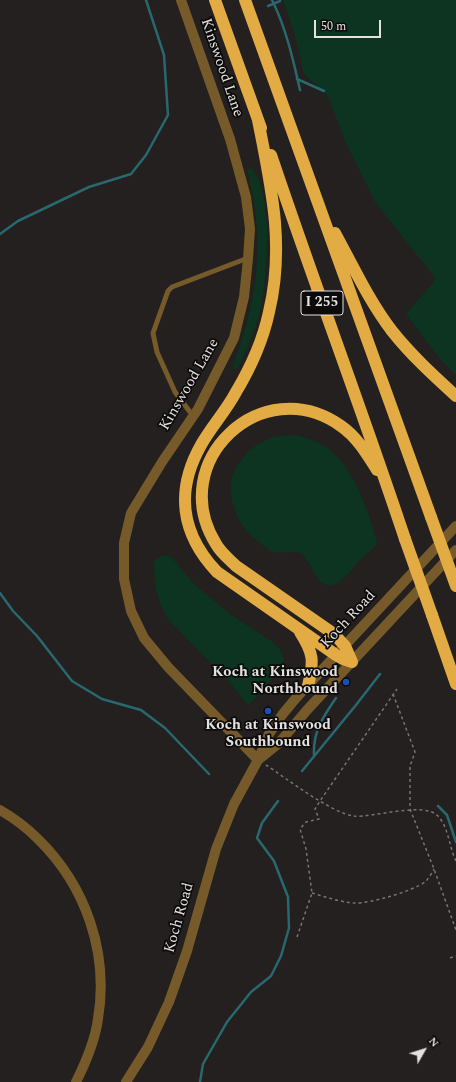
<!DOCTYPE html>
<html>
<head>
<meta charset="utf-8">
<style>
  body { margin:0 }
  #map { position:relative; width:456px; height:1082px; overflow:hidden; background:#23201f; font-family:Spectral,serif }
  canvas { display:block }
  .north { position:absolute; left:404px; top:1030px; width:40px; height:40px; -webkit-text-stroke:3px #0c0a0a; paint-order:stroke; rotate:51deg; font-size:11px; font-weight:700; line-height:16px; text-align:center; color:#e4e2e1 }
  .north::after { content:''; display:block; margin:auto; width:14px; height:18px; background:#e4e2e1; clip-path:polygon(50% 0,100% 100%,50% 72%,0 100%) }
  .scale { position:absolute; left:314px; top:20px; width:67px; height:18px; box-sizing:border-box; border:2px solid #e4e2e1; border-top:0; padding-left:5px; font-size:12px; line-height:14px; white-space:nowrap; color:#e4e2e1; -webkit-text-stroke:3px #0c0a0a; paint-order:stroke }
</style>
</head>
<body>
<div id="map">
<canvas width="456" height="1082"></canvas>
<div class="north">N</div>
<div class="scale">50 m</div>
</div>
<script>
const c = document.querySelector('canvas').getContext('2d');
c.lineJoin = 'round';
function paint(path, color) { c.fillStyle = color; c.fill(path, 'evenodd'); }
function trace(path, color, width, dash) { c.strokeStyle = color; c.lineWidth = width; c.lineCap = dash ? 'butt' : 'round'; c.setLineDash(dash || []); c.stroke(path); }
function label(font, color, halo, rows, align = 'center') {
  c.font = font + ' Spectral,serif'; c.lineWidth = 3.5; c.setLineDash([]); c.textBaseline = 'middle'; c.strokeStyle = halo; c.fillStyle = color; for (const [text, x, y, turn = 0] of rows) {
    c.save(); c.translate(x, y); c.rotate((+turn || 0) * Math.PI / 180); c.textAlign = isNaN(turn) ? turn : align; if (halo) c.strokeText(text, 0, 0); c.fillText(text, 0, 0); c.restore();
  }
}
paint(new Path2D(`
  M283,0H456V375L441,360L406,314L436,279L375,202L346,143L328,96L304,74L294,32Z
  M251,168C275,191 267,281 260,311C255,331 247,349 238,368L236,369H232C258,299 266,242 247,169Z
  M295,435C308,438 320,442 331,451C353,469 372,517 377,544C372,551 364,555 359,561C351,571 333,596 319,580C312,572 309,557 299,553C290,549 279,556 269,550C259,542 245,532 239,520C234,510 229,493 231,482C236,463 250,446 268,439C276,436 285,435 295,435Z
  M167,555L173,559L193,583L231,615L273,642L281,651L284,659L281,668L250,704L248,705L231,684L168,619C156,600 154,582 154,561L161,556Z`), '#0c3421');
trace(new Path2D(`
  M272,0C286,28 293,59 300,90
  M268,6L280,1
  M297,79L324,91
  M0,234L18,221L89,187L131,174L146,155L168,115L164,55L146,0
  M0,593L13,611L37,636L72,681L102,699L141,710L165,728L209,774
  M314,755C313,731 323,717 336,698
  M302,771L356,705L380,674
  M438,806L447,815L456,842
  M200,1082L203,1064L227,1022L251,992L271,976L281,956L289,928L288,897L274,861L257,838L262,823L278,801`), '#28686e', 2.5);
trace(new Path2D(`
  M393,694L415,752L410,766V809L434,869L456,930
  M266,765C286,778 331,813 354,816C373,818 424,801 438,816C449,828 449,847 456,861
  M312,893C326,897 340,902 354,903C369,904 413,891 425,882C429,878 432,873 434,869
  M297,937L312,893L306,849L300,829L306,822L319,819L315,809L320,801L397,689
  M450,958L456,956`), '#777473', 1.5, [3, 3]);
trace(new Path2D(`
  M193,416L175,392L157,352L154,338L153,333L168,291L172,287L248,258`), '#765a29', 5);
trace(new Path2D(`
  M181,0L230,139L246,197L250,229L248,259L244,297L234,338L198,409L162,462L131,513L124,543V579L131,611L144,638L168,667L258,760
  M258,760L279,743L307,710L456,550
  M0,810C14,818 27,828 38,839C86,886 109,953 98,1019C95,1041 86,1062 76,1082
  M126,1082L148,1047L169,1002L187,951L216,849L234,804L258,760L269,734L282,715L296,698L456,526`), '#765a29', 10);
trace(new Path2D(`
  M215,0L261,128
  M245,0L431,517
  M258,120C271,186 285,245 269,312C263,340 251,367 236,392C226,411 211,427 201,445C175,491 181,534 217,572L336,655L343,659L352,662
  M271,155C314,283 362,410 405,539
  M335,233C353,266 369,301 392,331C411,355 434,376 456,396
  M432,615L456,684
  M300,632C314,654 314,661 308,686
  M352,662L345,646L334,634L236,566C229,559 221,553 216,544C165,462 262,370 341,426C357,437 367,454 377,470`), '#e3ab43', 12);
trace(new Path2D(`
  M431,517L456,586
  M405,539L432,615`), '#e3ab43', 12);
for (const [x, y, r, color] of [
  [346,682,4,"#1a4fb4"],
  [268,711,4,"#1a4fb4"]
]) { const dot = new Path2D(); dot.arc(x, y, r, 0, 2 * Math.PI); c.fillStyle = color; c.fill(dot); trace(dot, '#0c0a0a', 1.5); }
for (const [x, y, w] of [
  [322,303,42]
]) { const box = new Path2D(); box.roundRect(x - w / 2, y - 12, w, 24, 3); c.fillStyle = '#0c0a0a'; c.fill(box); trace(box, '#e4e2e1', 1); }
label('bold 14px', '#e4e2e1', null, [
  ["I 255",322,303]
]);
label('15px', '#e4e2e1', '#0c0a0a', [
  ["Kinswood Lane",221,68,71],
  ["Kinswood Lane",190,385,-60],
  ["Koch Road",349,620,-47],
  ["Koch Road",180,918,-74]
]);
label('bold 15px', '#e4e2e1', '#0c0a0a', [
  ["Koch at Kinswood",338,673],
  ["Northbound",338,690],
  ["Koch at Kinswood",268,726,"center"],
  ["Southbound",268,743,"center"]
], 'right');
</script>
</body>
</html>
